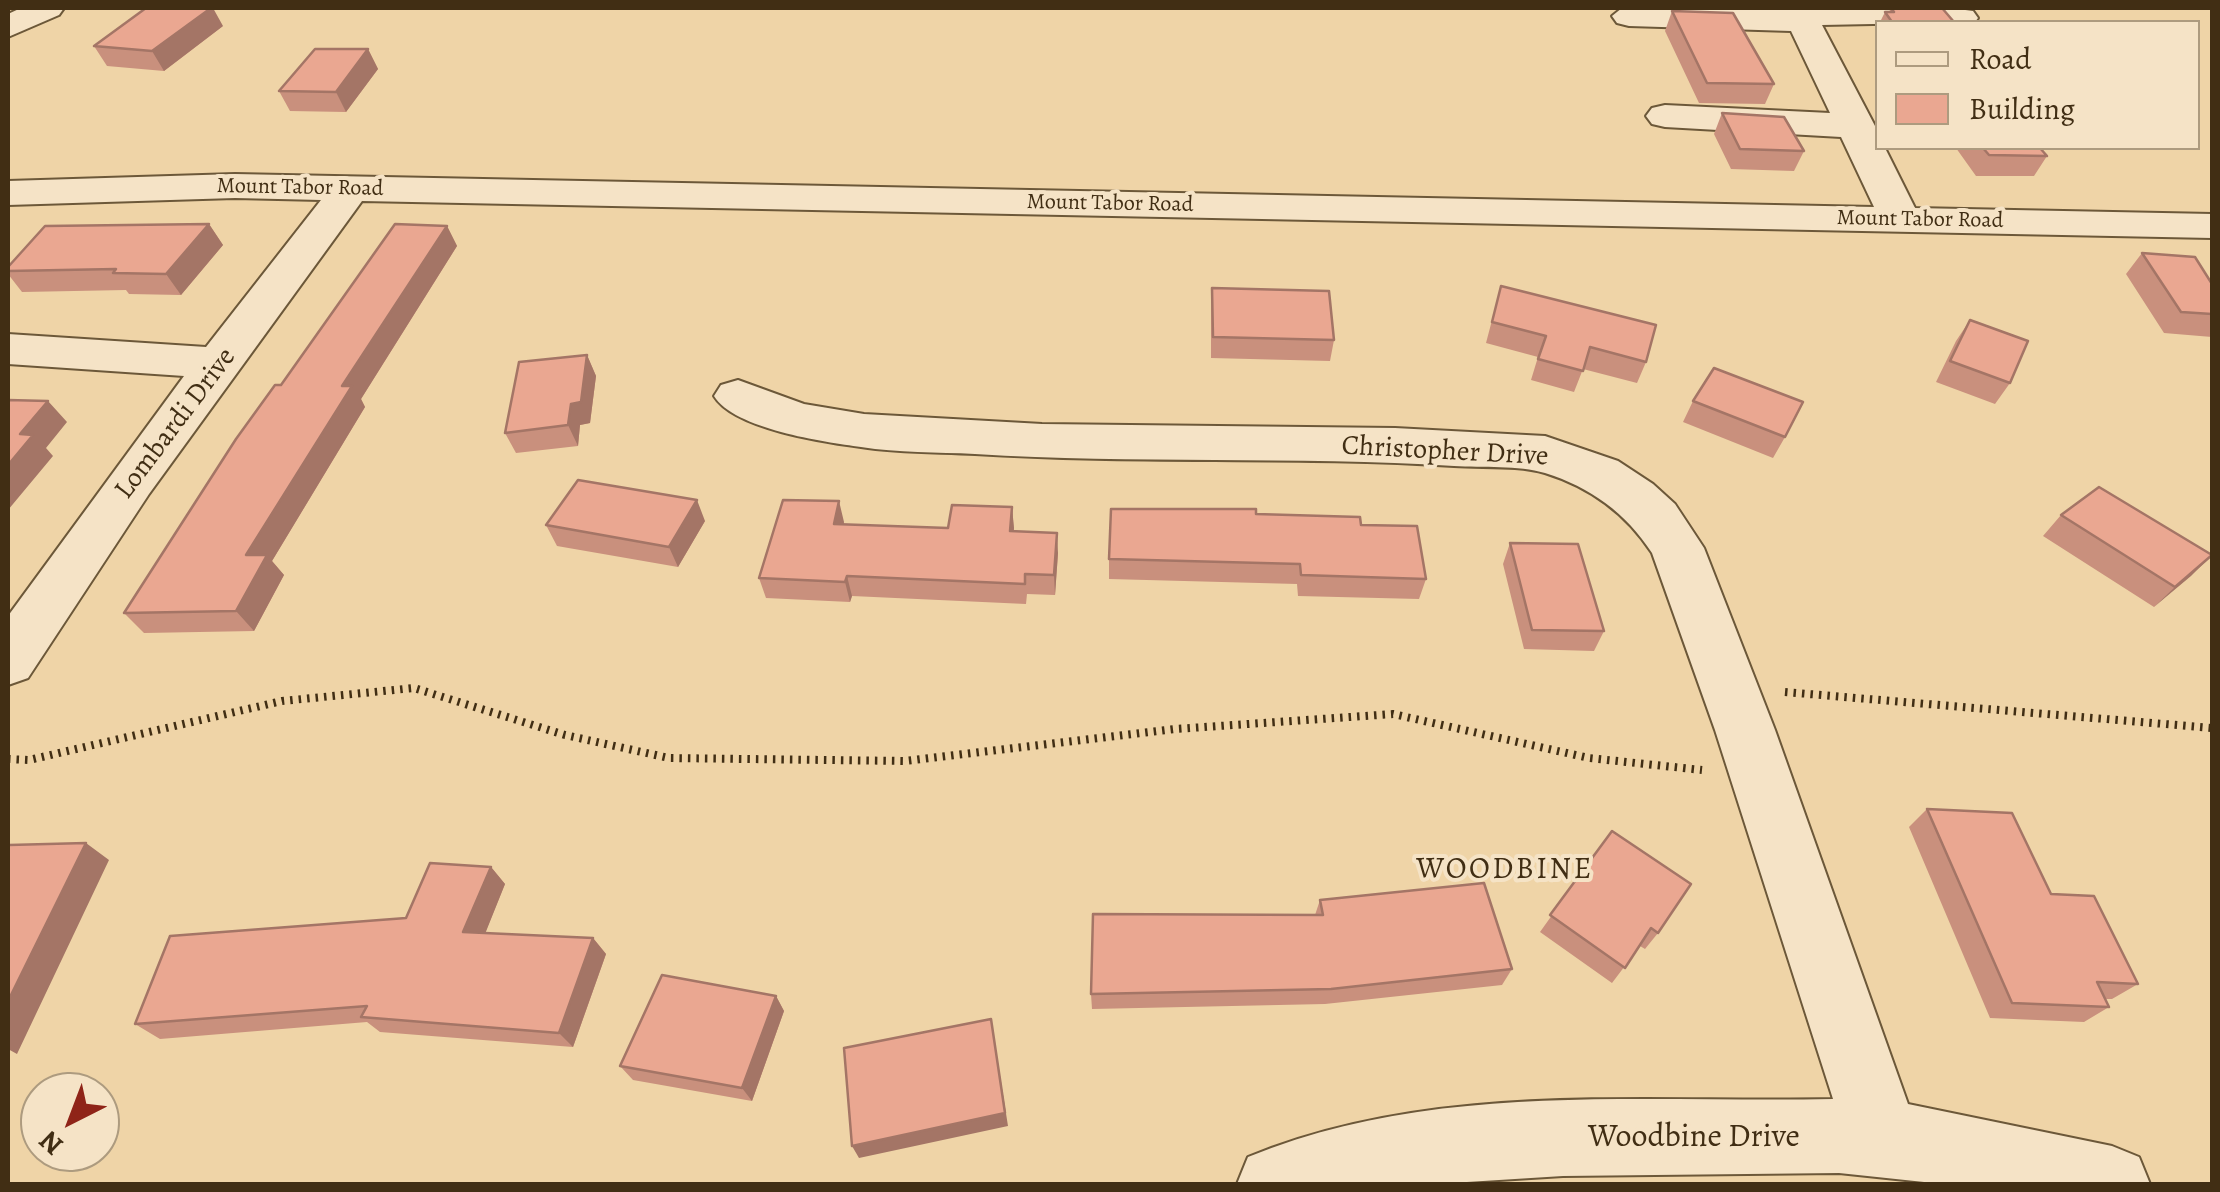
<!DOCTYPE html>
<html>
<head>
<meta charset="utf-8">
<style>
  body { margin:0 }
  #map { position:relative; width:2220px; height:1192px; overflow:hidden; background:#efd4a7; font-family:Alegreya,serif }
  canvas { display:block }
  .frame { position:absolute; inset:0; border:10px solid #412e14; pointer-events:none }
  .legend { position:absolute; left:1875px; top:20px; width:325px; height:130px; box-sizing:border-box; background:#f5e3c6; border:2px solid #ad9b7f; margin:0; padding:12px 18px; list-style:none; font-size:30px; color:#412e14 }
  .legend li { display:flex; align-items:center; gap:20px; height:50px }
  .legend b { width:50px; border:2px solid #ad9b7f }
  .north { position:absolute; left:20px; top:1072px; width:100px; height:100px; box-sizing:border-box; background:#f5e3c6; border:2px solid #ad9b7f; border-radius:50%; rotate:222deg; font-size:28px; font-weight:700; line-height:40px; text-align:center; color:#412e14 }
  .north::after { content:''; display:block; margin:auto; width:35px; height:45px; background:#8f2418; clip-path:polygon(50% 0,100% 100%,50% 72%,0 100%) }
</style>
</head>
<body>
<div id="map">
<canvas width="2220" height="1192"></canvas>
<div class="frame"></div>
<ul class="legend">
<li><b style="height:12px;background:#f5e3c6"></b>Road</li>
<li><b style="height:28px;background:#eaa791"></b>Building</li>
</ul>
<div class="north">N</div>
</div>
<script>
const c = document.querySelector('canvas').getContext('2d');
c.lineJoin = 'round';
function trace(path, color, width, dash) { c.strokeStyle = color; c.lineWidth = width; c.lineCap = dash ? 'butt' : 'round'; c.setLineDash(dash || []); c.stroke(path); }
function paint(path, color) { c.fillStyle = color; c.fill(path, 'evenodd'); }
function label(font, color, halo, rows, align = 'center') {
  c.font = font + ' Alegreya,serif'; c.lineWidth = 8; c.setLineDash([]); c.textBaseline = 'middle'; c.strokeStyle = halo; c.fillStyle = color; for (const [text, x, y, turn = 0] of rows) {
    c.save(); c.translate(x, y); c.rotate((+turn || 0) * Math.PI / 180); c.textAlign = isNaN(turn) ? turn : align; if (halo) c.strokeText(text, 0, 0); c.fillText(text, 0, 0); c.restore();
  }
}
const minor = new Path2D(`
  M21,8H64L59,15L8,37V14Z
  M1622,8H1950L1973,11L1978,18L1975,22L1822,25L1875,126L1878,148H1885L1915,208L2212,214V238L362,201L149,494L28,678L8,685V616L184,376L8,364V334L206,347L321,200L235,198L8,205V181L235,174L1874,207L1841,137L1665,127L1652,124L1646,116L1652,108L1665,105L1830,113L1791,31L1629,26L1617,23L1612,16Z
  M738,380L804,404L864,414L1042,424L1395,428L1545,436L1618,461L1653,484L1675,504L1704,548L1775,730L1908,1104L2112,1146L2139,1157L2150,1184H1943L1839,1173L1563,1176L1435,1184H1237L1248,1157C1431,1081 1639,1103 1833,1099L1715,730L1652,553C1626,513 1590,487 1545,473C1518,465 1483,468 1454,466C1295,456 1135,464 975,454C937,452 898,453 861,447C824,442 734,429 714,396L721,385Z`);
trace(minor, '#6c5839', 4);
trace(new Path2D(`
  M1785,692L2212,728
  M8,759L29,760L282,701L414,688L565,735L669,758L905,761L1175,729L1393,714L1589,758L1702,770`), '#412e14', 8, [2.5, 6]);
paint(minor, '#f5e3c6');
paint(new Path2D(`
  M1891,8L1954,22H1880L1885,12H1889Z
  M1672,11L1774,84L1765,104L1699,103L1665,31Z
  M223,26L164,71L107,66L94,46Z
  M368,49L378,69L346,112L290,111L279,91Z
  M1722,113L1804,151L1794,171L1731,169L1714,134Z
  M1956,148H2040L2047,156L2034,176H1976Z
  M209,224L223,245L181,295L129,294L126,290L22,292L8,274V267Z
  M447,226L457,246L361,399L365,407L272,561L284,575L254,631L144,633L124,613L281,385Z
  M2142,253L2212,284V337L2164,333L2126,274Z
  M1501,286L1646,362L1637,383L1583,369L1574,392L1531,380L1538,357L1486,343Z
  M1212,288L1334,340L1330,361L1211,358V309Z
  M1970,320L2010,383L1995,404L1936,382L1956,341Z
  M587,355L596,376L590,423L580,425L578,446L516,453L505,433Z
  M1693,401L1785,437L1773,458L1683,422Z
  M1012,507L1014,532L1058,553L1055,595L1027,594L1026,604L852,596L850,602L766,598L759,578L844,522V525L948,528Z
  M1256,514L1426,579L1419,599L1298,596L1297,584L1109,579V559Z
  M2061,515L2212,555L2154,607L2043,536Z
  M705,521L678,567L557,546L546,525Z
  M1510,543L1604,631L1594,651L1524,649L1503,564Z
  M1927,809L2051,894L2138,984L2112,999H2105L2109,1007L2084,1022L1990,1018L1909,827Z
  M1612,831L1658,933L1645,949L1640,946L1612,983L1540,932Z
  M491,867L505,884L485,933L593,938L606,954L573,1047L380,1032L367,1022L160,1039L135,1024L406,918Z
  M1320,900L1512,969L1502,985L1325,1004L1092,1009L1091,994L1315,915Z
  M776,996L784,1011L752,1101L633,1080L620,1066Z`), '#c9907d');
paint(new Path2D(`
  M211,8H213L223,26L164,71L152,51Z
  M368,49L378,69L346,112L336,92Z
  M209,224L223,245L181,295L166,274Z
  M447,226L457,246L361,399L365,407L272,561L284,575L254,631L236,611L246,555L342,386Z
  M587,355L596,376L590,423L580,425L578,446L568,425L571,404Z
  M48,401L67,422L46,448L53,456L8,510V465L20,434Z
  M697,500L705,521L678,567L669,547Z
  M839,501L844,522L839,545L834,524Z
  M1012,507L1014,528L1012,552L1010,531Z
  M1057,533L1058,553L1055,595L1054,575Z
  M2212,555L2191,576L2154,607L2175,587Z
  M847,576L852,596L850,602L845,582Z
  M86,843L109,860L17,1054L8,1049V1001Z
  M491,867L505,884L479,949L463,932Z
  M593,938L606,954L573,1047L559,1033Z
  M776,996L784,1011L752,1101L742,1088Z
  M991,1019L1008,1126L859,1158L852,1146Z`), '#a47566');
const building = new Path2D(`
  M146,8H211L152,51L94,46Z
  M1891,8H1942L1954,22H1892L1885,12H1894Z
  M1672,11L1733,13L1774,84L1707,83Z
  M315,49H368L336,92L279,91Z
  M1722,113L1784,117L1804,151L1740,149Z
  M1983,148H2040L2047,156L1989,155Z
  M209,224L166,274L113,273L116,269L8,271V267L45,226Z
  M395,224L447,226L342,386H352L246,555H267L236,611L124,613L236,439L275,385H281Z
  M2142,253L2195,257L2212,284V314L2181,312Z
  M1501,286L1656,325L1646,362L1590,347L1583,371L1538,359L1546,336L1492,322Z
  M1212,288L1329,291L1334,340L1213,337Z
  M1970,320L2028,341L2010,383L1950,361Z
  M587,355L581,402L571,404L568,425L505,433L519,362Z
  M1714,368L1803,402L1785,437L1693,401Z
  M8,400L48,401L20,434L33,435L8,465Z
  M578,480L697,500L669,547L546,525Z
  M2099,487L2212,555L2175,587L2061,515Z
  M783,500L839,501L834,524L948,528L952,505L1012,507L1010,531L1057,533L1054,575L1025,574V584L847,576L845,582L759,578Z
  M1111,509H1256V514L1360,517L1361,525L1417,526L1426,579L1301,575L1300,564L1109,559Z
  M1510,543L1578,544L1604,631L1532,630Z
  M1927,809L2012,813L2051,894L2094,896L2138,984L2097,982L2109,1007L2012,1003Z
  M1612,831L1691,884L1658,933L1651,928L1625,968L1550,915Z
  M86,843L8,1001V848L9,845Z
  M430,863L491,867L463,932L593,938L559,1033L361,1017L367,1006L135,1024L170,936L406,918Z
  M1484,883L1512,969L1331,989L1091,994L1093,914L1323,915L1320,900Z
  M662,975L776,996L742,1088L620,1066Z
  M991,1019L1005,1113L852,1146L844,1048Z`);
paint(building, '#eaa791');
trace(building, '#a47566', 2.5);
label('22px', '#412e14', '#f5e3c6', [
  ["Mount Tabor Road",300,188,1],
  ["Mount Tabor Road",1110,204,1],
  ["Mount Tabor Road",1920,220,1]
]);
label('28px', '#412e14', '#f5e3c6', [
  ["Lombardi Drive",176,424,-53],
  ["Christopher Drive",1445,452,3]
]);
c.letterSpacing = '2.5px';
label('30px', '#412e14', '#f5e3c6', [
  ["WOODBINE",1505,871]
]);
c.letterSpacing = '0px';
label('32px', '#412e14', '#f5e3c6', [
  ["Woodbine Drive",1694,1138]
]);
</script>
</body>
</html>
